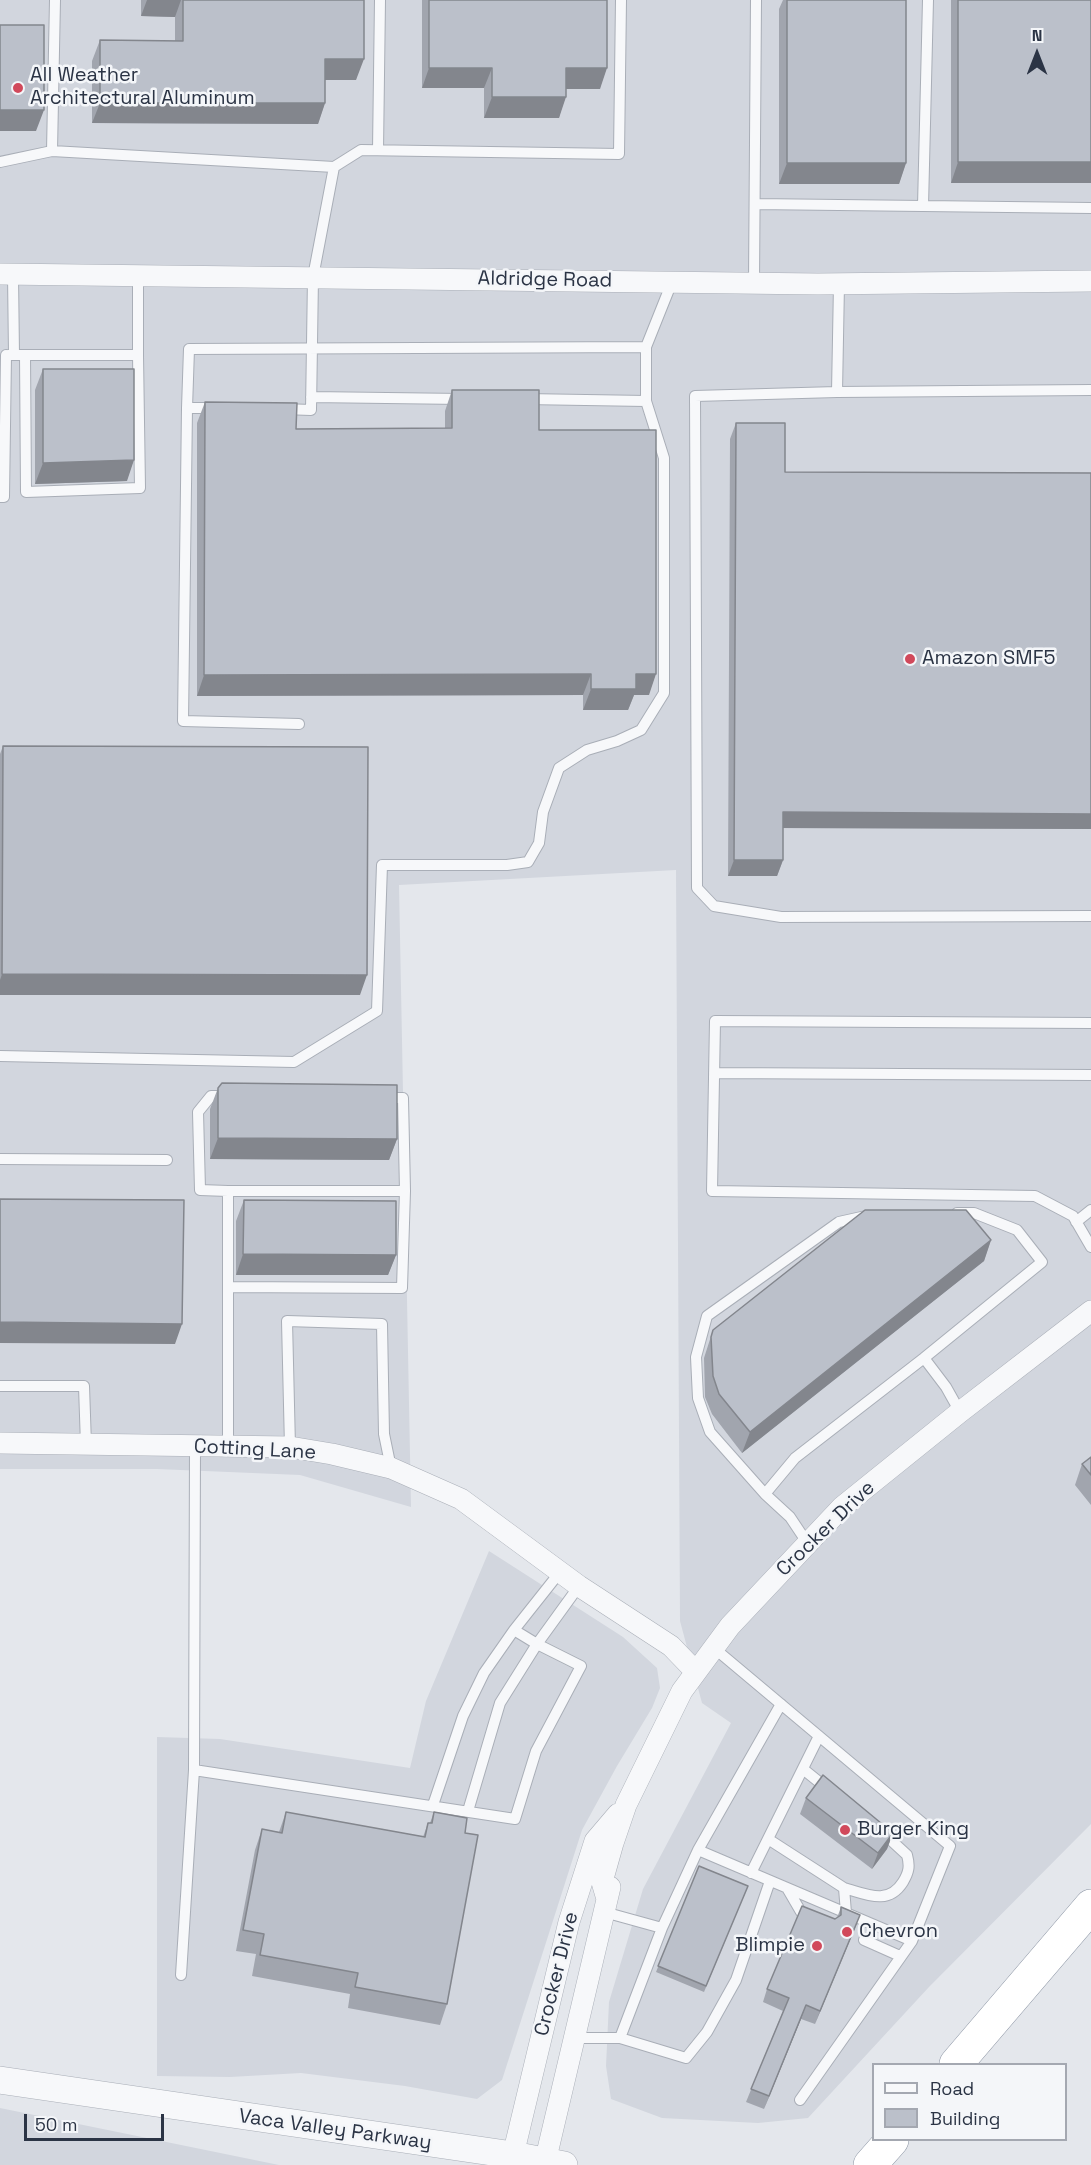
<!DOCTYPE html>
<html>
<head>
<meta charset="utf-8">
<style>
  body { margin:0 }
  #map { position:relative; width:1091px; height:2165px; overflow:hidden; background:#e4e7ec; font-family:"Space Grotesk",sans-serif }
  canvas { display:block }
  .legend { position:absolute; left:872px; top:2063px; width:195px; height:78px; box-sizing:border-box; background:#f4f6f9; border:2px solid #a4a8b1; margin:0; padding:8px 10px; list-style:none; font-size:18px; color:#2b3445 }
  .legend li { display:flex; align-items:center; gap:12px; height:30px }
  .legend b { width:30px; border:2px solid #a4a8b1 }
  .north { position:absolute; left:1007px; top:24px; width:60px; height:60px; -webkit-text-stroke:4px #f4f6f9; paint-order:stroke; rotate:0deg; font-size:16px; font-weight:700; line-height:24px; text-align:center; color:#2b3445 }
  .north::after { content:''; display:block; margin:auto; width:21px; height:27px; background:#2b3445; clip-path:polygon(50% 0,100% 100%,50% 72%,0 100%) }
  .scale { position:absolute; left:24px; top:2114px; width:140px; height:27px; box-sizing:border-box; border:3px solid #2b3445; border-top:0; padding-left:8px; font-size:18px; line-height:21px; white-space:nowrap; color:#2b3445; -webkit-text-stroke:4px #f4f6f9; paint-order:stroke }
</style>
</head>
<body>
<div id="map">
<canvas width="1091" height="2165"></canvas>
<ul class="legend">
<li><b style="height:8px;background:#f7f8fa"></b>Road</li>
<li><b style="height:16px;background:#bbc0ca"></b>Building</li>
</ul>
<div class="north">N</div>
<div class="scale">50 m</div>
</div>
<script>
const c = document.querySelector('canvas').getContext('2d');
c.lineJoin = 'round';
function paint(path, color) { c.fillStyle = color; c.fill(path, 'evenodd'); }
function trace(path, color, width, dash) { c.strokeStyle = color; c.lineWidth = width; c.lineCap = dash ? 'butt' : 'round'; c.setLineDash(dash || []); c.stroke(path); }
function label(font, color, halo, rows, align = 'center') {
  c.font = font + ' "Space Grotesk",sans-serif'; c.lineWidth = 5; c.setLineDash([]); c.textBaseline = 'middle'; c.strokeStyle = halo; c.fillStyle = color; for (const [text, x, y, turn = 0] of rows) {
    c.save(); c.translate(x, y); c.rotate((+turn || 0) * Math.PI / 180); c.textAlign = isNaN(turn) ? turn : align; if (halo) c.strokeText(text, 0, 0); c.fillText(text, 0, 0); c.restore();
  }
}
paint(new Path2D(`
  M0,0H1091V1824L929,1987L808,2118L758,2123L662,2118L611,2099L606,2066L609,2002L643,1889L731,1723L702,1703L680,1621L676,870L399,885L411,1507L300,1475L157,1469H0Z
  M489,1551L623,1637L657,1668L660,1688L652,1708L617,1766L582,1830L502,2080L477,2099L405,2086L301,2073L230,2077L157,2076V1737L220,1739L410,1768L426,1701Z
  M0,2108L279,2165H0Z`), '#d2d6de');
const service = new Path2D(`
  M378,150L380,0
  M52,151L55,0
  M0,162L52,151L334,167L313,277L311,410L283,409
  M334,167L361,150L619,154L621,0
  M755,204L1091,208
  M923,206L928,0
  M754,283L756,0
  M839,284L837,392L695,396L697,888L714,906L781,917L1091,916
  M8,355H14L13,275
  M14,355H138V276
  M25,355L26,492L140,488L138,355
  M837,392L1091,390
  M311,397L462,399
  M525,399L646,401V347
  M187,408L189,349L646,347L672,282
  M216,408H187L183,721L299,724
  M0,497H4L6,355
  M1091,1023L715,1021L712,1191L1035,1196L1073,1216L1091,1247
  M0,1056L294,1062L377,1011L382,865H507L528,862L539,843L543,812L559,768L587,750L617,741L641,730L664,693V458L646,401
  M714,1073L1091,1075
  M228,1096H211L198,1112L200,1190L228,1191
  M0,1159L167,1160
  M1076,1222L1091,1210
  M228,1287L402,1288L405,1191
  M924,1358L946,1387L960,1412
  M0,1386H84L86,1445
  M195,1446L194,1770L515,1819L536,1751L581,1666L537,1644L579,1586
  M228,1446V1191H405L403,1098H385
  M290,1447L287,1321L382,1324L384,1434L391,1468
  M765,1494L795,1458L924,1358L1042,1262L1017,1230L974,1213H957
  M808,1544L790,1517L765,1494L710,1432L698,1398L696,1357L707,1316L839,1222L866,1216
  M714,1648L950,1846L912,1941L800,2100
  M781,1704L698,1850L912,1941
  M803,1769L829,1790
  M433,1805L463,1716L484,1673L514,1630
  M468,1811L500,1703L537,1644L514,1630L560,1572
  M768,1839L844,1888L846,1913
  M751,1873L819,1736
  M787,1888L801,1912L811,1917
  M844,1888C866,1894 888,1906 903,1882C909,1872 910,1866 907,1855L881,1831
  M604,1912L662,1928
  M864,1940L900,1956
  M181,1975L194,1770
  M575,2038H620L686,2058L707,2032L736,1980L770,1881
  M620,2038L662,1928L698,1850`);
const minor = new Path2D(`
  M0,274L818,284L1091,281
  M0,1443L290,1447L332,1454L391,1468L461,1499L579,1586L671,1646L696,1672
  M607,1899L602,1882L613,1843L626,1805L682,1691L730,1626L842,1507L960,1412L1091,1311
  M513,2155L569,1922L595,1841L618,1814
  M545,2162L610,1887`);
const tertiary = new Path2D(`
  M0,2080L513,2155L564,2165`);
const motorway = new Path2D(`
  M956,2064L1091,1906
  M870,2165L892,2140`);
trace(service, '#a9aeb7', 12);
trace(minor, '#a9aeb7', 22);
trace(tertiary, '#a9aeb7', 28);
trace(motorway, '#8b94a3', 34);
trace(service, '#f7f8fa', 10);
trace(minor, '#f7f8fa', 21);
trace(tertiary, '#f7f8fa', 27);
trace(motorway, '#fff', 33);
paint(new Path2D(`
  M141,0H364L356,80H325V103L318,124L92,123V61L100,40L175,41V17L141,16Z
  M422,0H607L600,89H566L559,118H484V88H422Z
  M783,0H906V163L899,184H779V9Z
  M951,0H1091V183H951Z
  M43,369L127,481L35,484V390Z
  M452,390L539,430L649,695H634L628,710H583V695L197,696V423L205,402L296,429L445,428V411Z
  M736,423L785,472L1091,473V829L783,828V860L777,876H728L730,439Z
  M3,746L360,995H0V754Z
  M218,1088L397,1139L389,1160L210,1159V1109Z
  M244,1200L396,1255L388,1275H236V1221Z
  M991,1240L984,1261L742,1453L712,1414L705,1397L704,1358L713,1330Z
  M1091,1457V1505L1075,1485L1082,1464Z
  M806,1798L893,1833L887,1849L872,1869L800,1814Z
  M286,1812L423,1837L428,1823H430L434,1812L465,1833L447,2004L440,2025L348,2008L350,1994L252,1976L256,1954L236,1951L255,1850L262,1829L279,1832Z
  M699,1866L748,1886L704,1992L656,1972Z
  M841,1907L855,1928L815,2024L801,2019L764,2109L746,2102L783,2011L763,2002L767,1989L837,1918Z`), '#a1a5ae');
paint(new Path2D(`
  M147,0H181L175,17L141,16Z
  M325,59H364L356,80H318Z
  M429,68H492L484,88H422Z
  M566,68H607L600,89H559Z
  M492,97H566L559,118H484Z
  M100,103H325L318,124L92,123Z
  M0,110H44L36,131H0Z
  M958,162H1091V183H951Z
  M787,163H906L899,184H779Z
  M134,460L127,481L35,484L43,463Z
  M591,674L583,695L197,696L204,675Z
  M636,674H656L649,695H634L628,710H583L591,689Z
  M783,812L1091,814V829L777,828Z
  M734,860H783L777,876H728Z
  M2,974L367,975L360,995H0V980Z
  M218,1138L397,1139L389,1160L210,1159Z
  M991,1240L984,1261L742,1453L750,1432Z
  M243,1254L396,1255L388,1275H236Z
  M0,1322L182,1324L175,1344L0,1343Z
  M893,1833L887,1849L872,1869L878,1853Z
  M860,1915L855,1928L815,2024L820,2011Z
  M806,2005L801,2019L764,2109L769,2096Z`), '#83868d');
const building = new Path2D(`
  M183,0H364V59H325V103H100V40L183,41Z
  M429,0H607V68H566V97H492V68H429Z
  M787,0H906V163H787Z
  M958,0H1091V162H958Z
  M0,25H44V110H0Z
  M43,369H134V460L43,463Z
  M452,390H539V430H656V674H636V689H591V674L204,675L205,402L297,403L296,429L452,428Z
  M736,423H785V472L1091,473V814L783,812V860H734Z
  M3,746L368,747L367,975L2,974Z
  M222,1083L397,1085V1139L218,1138V1088Z
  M0,1199L184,1200L182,1324L0,1322Z
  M244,1200L396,1201V1255L243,1254Z
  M865,1210H966L991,1240L750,1432L719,1394L713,1376L711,1337L713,1330Z
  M1091,1457V1475L1082,1464Z
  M823,1775L893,1833L878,1853L806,1798Z
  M286,1812L425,1837L428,1823H432L434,1812L467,1818L465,1833L478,1835L447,2004L355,1987L358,1973L260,1955L264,1934L243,1930L262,1829L282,1833Z
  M699,1866L748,1886L706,1986L658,1966Z
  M802,1906L835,1919L841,1915V1907L860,1915L820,2011L806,2005L769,2096L751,2089L789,1998L767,1989Z`);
paint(building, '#bbc0ca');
trace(building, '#83868d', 1.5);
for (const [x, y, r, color] of [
  [18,88,6,"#d1495b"],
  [910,659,6,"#d1495b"],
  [845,1830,6,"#d1495b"],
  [847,1932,6,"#d1495b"],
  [817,1946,6,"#d1495b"]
]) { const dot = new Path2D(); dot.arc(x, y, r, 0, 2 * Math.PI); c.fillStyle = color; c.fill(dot); trace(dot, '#f4f6f9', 2); }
label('20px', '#2b3445', '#f4f6f9', [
  ["All Weather",30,76],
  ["Architectural Aluminum",30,99],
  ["Amazon SMF5",922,659],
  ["Burger King",857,1830],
  ["Chevron",859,1932],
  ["Blimpie",805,1946,"right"]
], 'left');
label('20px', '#2b3445', '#f4f6f9', [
  ["Aldridge Road",545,280,1],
  ["Cotting Lane",255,1450,3],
  ["Crocker Drive",826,1529,-44],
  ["Crocker Drive",557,1974,-76],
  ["Vaca Valley Parkway",335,2130,8]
]);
</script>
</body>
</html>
